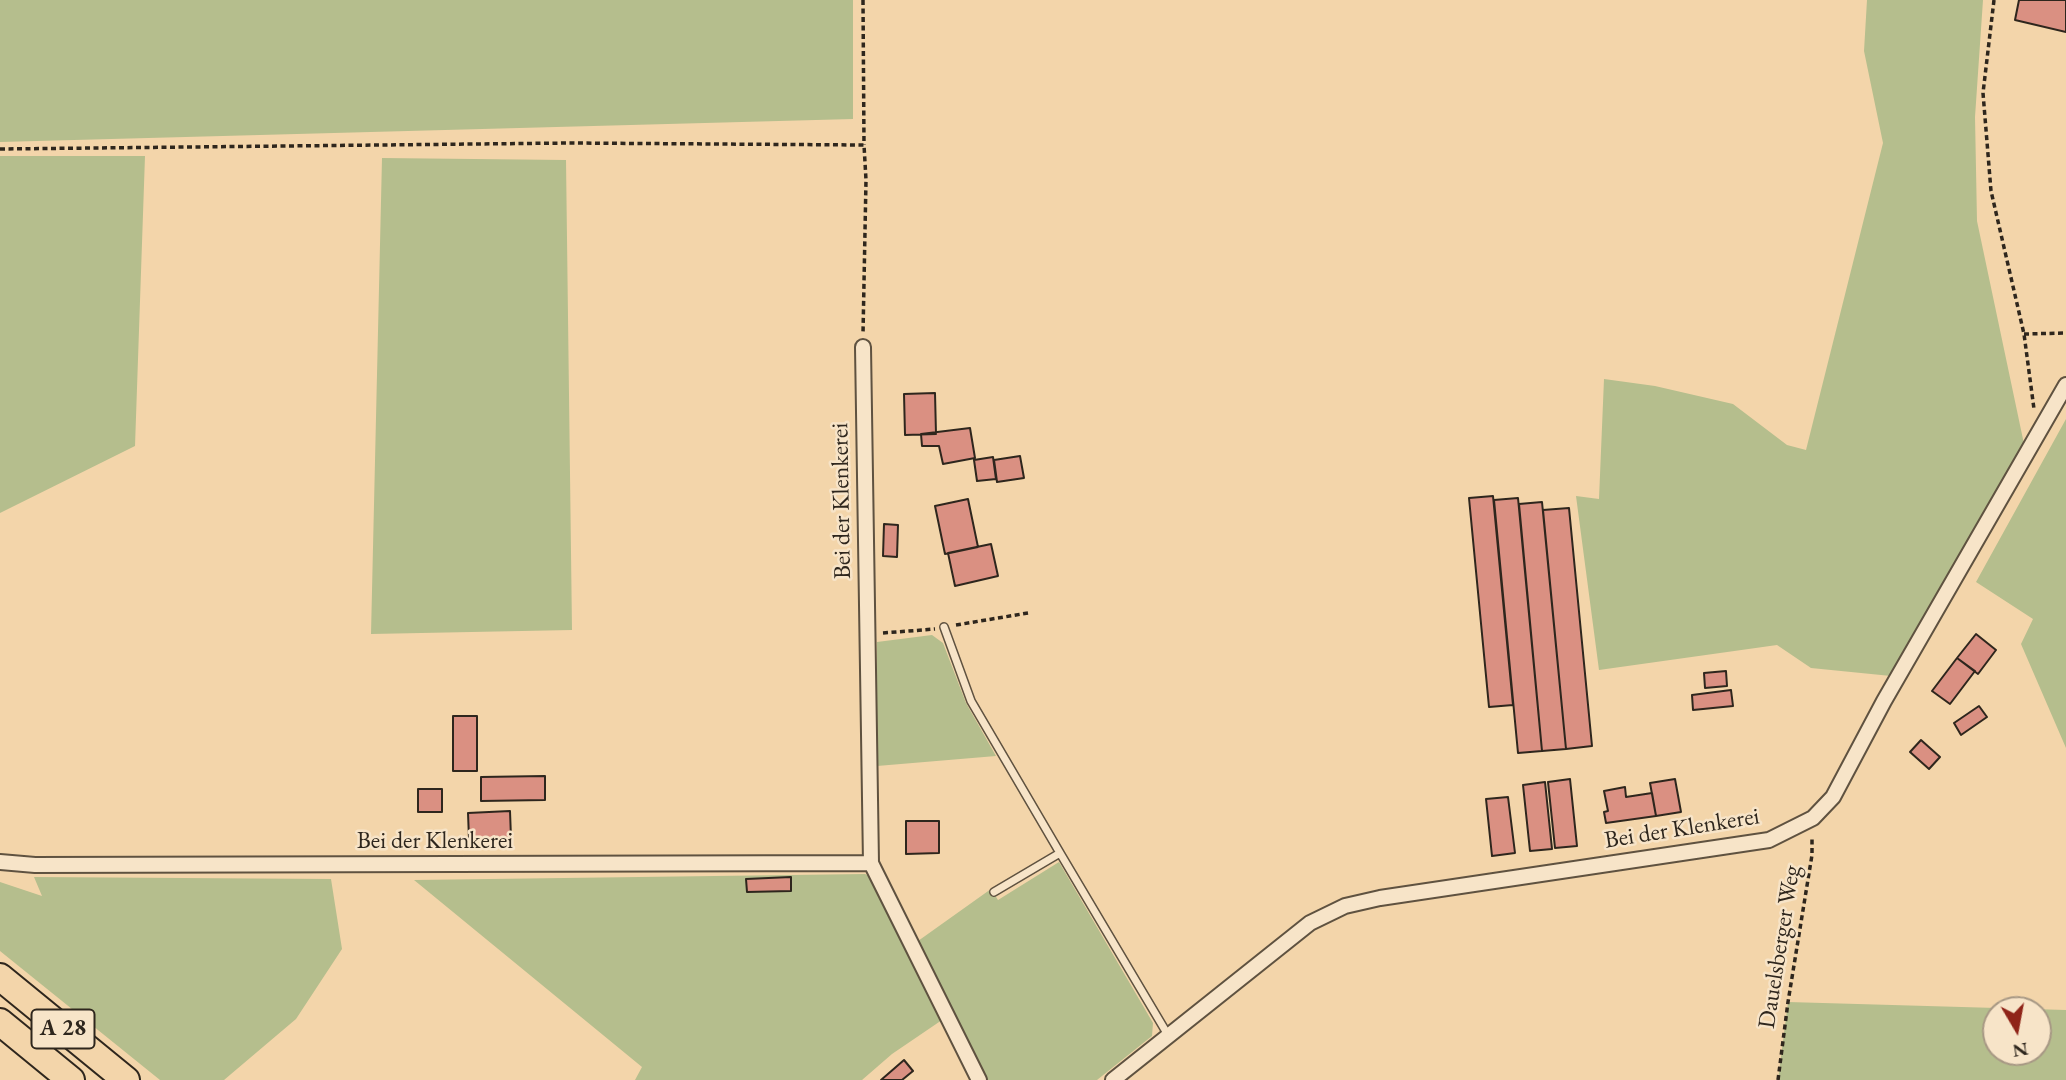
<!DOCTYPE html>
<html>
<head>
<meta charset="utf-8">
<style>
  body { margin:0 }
  #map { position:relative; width:2066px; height:1080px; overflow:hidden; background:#f3d5aa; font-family:"EB Garamond",serif }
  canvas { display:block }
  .north { position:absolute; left:1982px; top:996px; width:70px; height:70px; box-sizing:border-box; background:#f7e4c8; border:2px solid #a79884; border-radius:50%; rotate:170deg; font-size:19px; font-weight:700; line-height:28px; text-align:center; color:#2e261d }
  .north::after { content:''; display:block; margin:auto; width:24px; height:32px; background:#8f2418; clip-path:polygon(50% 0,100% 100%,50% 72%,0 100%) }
</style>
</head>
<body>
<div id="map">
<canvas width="2066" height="1080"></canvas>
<div class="north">N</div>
</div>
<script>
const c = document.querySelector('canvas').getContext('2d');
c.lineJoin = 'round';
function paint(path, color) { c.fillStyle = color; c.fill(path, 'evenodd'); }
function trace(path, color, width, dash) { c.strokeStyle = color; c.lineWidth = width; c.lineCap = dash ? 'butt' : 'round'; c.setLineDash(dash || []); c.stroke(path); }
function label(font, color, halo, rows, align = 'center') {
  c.font = font + ' "EB Garamond",serif'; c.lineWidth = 5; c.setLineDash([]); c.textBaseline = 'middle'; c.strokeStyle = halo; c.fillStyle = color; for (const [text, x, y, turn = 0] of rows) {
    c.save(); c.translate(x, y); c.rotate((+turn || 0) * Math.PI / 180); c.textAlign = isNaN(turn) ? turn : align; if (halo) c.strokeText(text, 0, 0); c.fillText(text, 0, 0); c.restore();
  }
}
paint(new Path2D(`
  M0,0H853V119L0,142Z
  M1867,0H1983L1975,117L1977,221L2024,444L1891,676L1811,668L1777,645L1599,670L1576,496L1599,499L1604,379L1655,386L1733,404L1787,445L1806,450L1883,143L1864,51Z
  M0,156H145L135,446L0,513Z
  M382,158L566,160L572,630L371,634Z
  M2066,419V748L2021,644L2033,619L1976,582Z
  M932,635L943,643L966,703L996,756L877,766V642Z
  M1059,862L1153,1023L1152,1036L1097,1080H987L918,941L991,889L998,900Z
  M865,874L871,877L942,1020L892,1054L862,1080H635L642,1067L414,880Z
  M34,877L331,879L342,949L296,1019L224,1080H160L0,951V882L42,896Z
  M1788,1002L2066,1010V1080H1778ZM1996,1010H2038V1052H1996Z`), '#b5be8d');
const building = new Path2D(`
  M2019,0H2066V32L2015,20Z
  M935,393L936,434L905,435L904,394Z
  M970,428L975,458L943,464L939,446H922L921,434Z
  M1020,456L1024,478L997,482L994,460Z
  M993,457L996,479L977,481L974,460Z
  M1493,496L1513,705L1489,707L1469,498Z
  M1518,498L1542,751L1518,753L1494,500Z
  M968,499L978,547L945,554L935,506Z
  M1542,502L1566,749L1542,751L1519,504Z
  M1569,508L1592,746L1566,749L1543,510Z
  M884,524L898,525L897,557L883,556Z
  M991,544L998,576L955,586L948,553Z
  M1976,634L1996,650L1978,674L1957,658Z
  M1957,658L1975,671L1950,704L1932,691Z
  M1726,671L1727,686L1705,688L1704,673Z
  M1731,690L1733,706L1693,710L1692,695Z
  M1979,706L1987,717L1961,735L1954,723Z
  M453,716H477V771H453Z
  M1921,740L1940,757L1929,769L1910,752Z
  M545,776V800L481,801V777Z
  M1570,779L1577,846L1555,848L1548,782Z
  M1675,779L1681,812L1656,816L1650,783Z
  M1545,782L1552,849L1530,851L1523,785Z
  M1625,787L1626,797L1652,793L1656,816L1606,823L1604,812L1608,811L1604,791Z
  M418,789H442V812H418Z
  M1508,797L1515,853L1492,856L1486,799Z
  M510,811L511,838L469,839L468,813Z
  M906,821H939V853L906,854Z
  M791,877V891L747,892L746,879Z
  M904,1060L913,1071L902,1080H881Z`);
paint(building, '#da9082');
trace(building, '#2e261d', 2);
const service = new Path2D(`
  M944,627L971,701L1060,853
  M994,892L1060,853L1168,1035`);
const minor = new Path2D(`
  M863,347L871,863L979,1080
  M0,862L35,865L871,863
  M1113,1080L1310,923L1345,906L1380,898L1769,840L1813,818L1833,797L1884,701L2066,385`);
const motorway = new Path2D(`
  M0,977L126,1080
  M0,1022L71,1080`);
trace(service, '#5f5240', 10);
trace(minor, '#5f5240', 18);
trace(motorway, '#2e261d', 30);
trace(new Path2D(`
  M863,0L864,145
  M1994,0L1983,93L1991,191L2024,334L2034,409
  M0,149L570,143L864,145L866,180L863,334
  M2024,334L2066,333
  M956,625L1028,613
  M883,633L935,629
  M1778,1080L1788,1002L1812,855V836`), '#2e261d', 3.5, [5, 3.5]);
trace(service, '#f7e4c8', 7);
trace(minor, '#f7e4c8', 14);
trace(motorway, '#f3d5aa', 26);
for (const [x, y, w] of [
  [63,1029,63]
]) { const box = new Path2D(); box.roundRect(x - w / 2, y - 19.5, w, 39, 5); c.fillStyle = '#f7e4c8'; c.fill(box); trace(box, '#2e261d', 2); }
label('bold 23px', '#2e261d', null, [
  ["A 28",63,1029]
]);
label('24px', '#2e261d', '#f7e4c8', [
  ["Bei der Klenkerei",842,501,-91],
  ["Bei der Klenkerei",1682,829,-9],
  ["Bei der Klenkerei",435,841],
  ["Dauelsberger Weg",1780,947,-81]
]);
</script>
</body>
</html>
